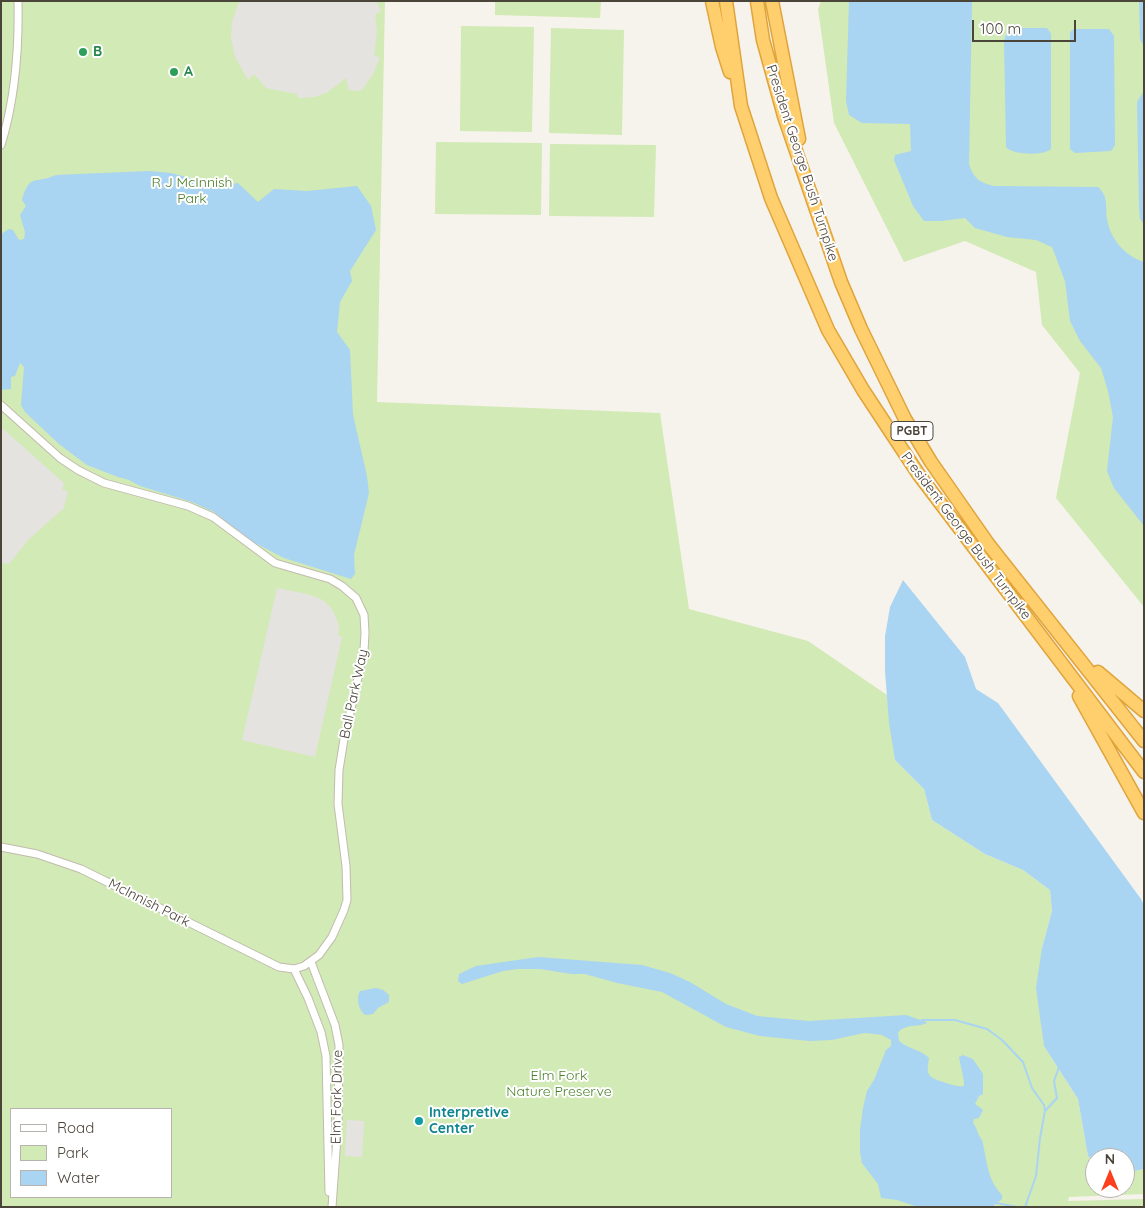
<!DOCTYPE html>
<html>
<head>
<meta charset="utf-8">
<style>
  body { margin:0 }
  #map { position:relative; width:1145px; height:1208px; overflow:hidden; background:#f6f3ec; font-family:Quicksand,sans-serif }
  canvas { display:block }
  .frame { position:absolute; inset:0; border:2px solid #4b4439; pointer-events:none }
  .legend { position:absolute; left:10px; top:1108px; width:162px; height:90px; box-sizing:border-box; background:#fff; border:1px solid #b7b4b0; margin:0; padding:6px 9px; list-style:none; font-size:15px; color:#4b4439 }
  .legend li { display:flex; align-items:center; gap:10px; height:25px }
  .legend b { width:25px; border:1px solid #b7b4b0 }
  .north { position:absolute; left:1085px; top:1148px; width:50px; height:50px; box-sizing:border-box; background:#fff; border:1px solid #b7b4b0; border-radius:50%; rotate:0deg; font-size:14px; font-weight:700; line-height:20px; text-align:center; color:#4b4439 }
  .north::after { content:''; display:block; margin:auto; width:18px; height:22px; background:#fc3f1d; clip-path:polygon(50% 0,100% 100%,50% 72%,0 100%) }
  .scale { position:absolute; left:972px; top:20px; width:104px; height:22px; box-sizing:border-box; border:2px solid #4b4439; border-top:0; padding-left:6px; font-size:15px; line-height:18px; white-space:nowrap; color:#4b4439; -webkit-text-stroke:4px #fff; paint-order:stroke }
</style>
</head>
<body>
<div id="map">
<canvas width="1145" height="1208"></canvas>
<div class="frame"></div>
<ul class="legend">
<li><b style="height:6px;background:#fff"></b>Road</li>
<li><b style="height:14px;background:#d2eab5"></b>Park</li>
<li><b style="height:14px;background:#a9d4f2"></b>Water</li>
</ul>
<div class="north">N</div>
<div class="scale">100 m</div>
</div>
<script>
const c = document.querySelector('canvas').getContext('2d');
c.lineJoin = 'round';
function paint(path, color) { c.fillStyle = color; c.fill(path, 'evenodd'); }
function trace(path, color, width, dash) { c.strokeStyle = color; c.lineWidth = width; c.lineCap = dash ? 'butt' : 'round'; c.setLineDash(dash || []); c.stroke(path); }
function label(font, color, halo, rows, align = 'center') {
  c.font = font + ' Quicksand,sans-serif'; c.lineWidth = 4; c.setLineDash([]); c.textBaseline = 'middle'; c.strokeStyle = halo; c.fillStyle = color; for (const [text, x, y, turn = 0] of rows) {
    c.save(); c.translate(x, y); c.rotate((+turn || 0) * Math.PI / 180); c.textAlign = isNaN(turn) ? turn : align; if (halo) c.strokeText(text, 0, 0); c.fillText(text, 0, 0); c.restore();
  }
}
paint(new Path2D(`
  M1,1H385L377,402L660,413L689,609L808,641L887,695L895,760L924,789L932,820L985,854L1023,870L1050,890L1052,911L1042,948L1044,1046L1078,1099L1088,1156L1095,1162V1188H1125V1173L1144,1169V1194L1069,1197L1068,1201L1144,1199V1207H1ZM11,1109H171V1197H11Z
  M495,1H601L600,18L495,15Z
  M821,1H1144V607L1056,498L1080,373L1042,325L1036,272L965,241L904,262L834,123L818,9Z
  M461,26L534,27L532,132L460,131Z
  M551,28L624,30L622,135L549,133Z
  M436,142L542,143L541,215L435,214Z
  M550,144L656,145L654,217L549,216Z`), '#d2eab5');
paint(new Path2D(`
  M240,1H376L381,11L375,15L377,31L374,56L380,57L373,74L363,89L359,91L349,90L346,78L328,92L315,97L298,98L297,94L266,88L254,74L248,80L235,57L231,38L232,22L237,7Z
  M1,427L64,483L62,490L68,491L64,508L28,540L9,564L4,563L1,564Z
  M277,588L307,594L323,600L332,609L339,625L338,635L342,637L315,757L242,740Z
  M347,1120L364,1121L362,1157L345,1156Z`), '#e5e3e0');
paint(new Path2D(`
  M849,1H972L969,164C973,178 980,183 994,186L1098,187C1109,197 1105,206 1107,219C1110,239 1125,256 1144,262V526L1114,488L1107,471L1113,417L1108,391L1101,368L1080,341L1070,321L1065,281L1052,247L1036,240L1007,237L975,228L965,218L941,221H924L913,206L894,160L895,155L911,151L910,124L862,123L849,115L846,101Z
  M1139,1H1144V47L1140,39Z
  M1014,28H1047L1051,34V149C1044,156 1012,155 1006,147L1004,40L1007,32Z
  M1074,29H1109L1114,36L1115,145L1111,151L1075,153L1070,149V32Z
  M1144,91V224L1140,219L1139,207L1137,102Z
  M149,171L171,173L194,179L201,185L213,187L238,183L258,202L274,189L307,191L357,186L371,206L376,230L350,271L352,281L340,302L337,332L350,350L353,415L367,476L369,493L354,555L355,574L351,579L284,558L251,541L214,512L192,502L140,486L129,480L118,477L87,465L59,444L25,412L21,405L24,367L20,363L15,376L11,377V389L1,390V234L9,229L13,230L19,240L24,239L25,232L20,215L26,206L22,200C30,172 35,185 56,175Z
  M903,580L965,657L976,689L998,703L1141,899L1144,906V1169L1125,1173V1158H1095V1162L1088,1156L1078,1099L1044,1046L1036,988L1042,948L1052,911L1050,890L1023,870L985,854L932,820L924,789L895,760L889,723L885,671V636L890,607Z
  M538,957L642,965L670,973L690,982L726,1004L757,1016L809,1021L906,1015L926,1022L927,1023C918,1027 909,1024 900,1030L898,1033L899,1041C908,1049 920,1049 929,1058C926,1074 927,1077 943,1082C950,1084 956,1087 964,1086C965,1081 960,1064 959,1057L963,1055L973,1059L983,1074V1094L979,1096L975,1104L983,1110L979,1118L974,1119L973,1123C976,1127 976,1128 978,1133C979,1137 983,1140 983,1144C987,1163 988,1181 1002,1195V1199L992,1207H918L897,1200L881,1198L878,1184L862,1163L860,1152V1130L863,1108L867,1091L874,1080L886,1050L891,1046V1040L882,1035L875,1034L864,1033L832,1040L809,1041L760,1036L726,1027L662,992L617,983L585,974H572L540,969H518L503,971L462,984L458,981L459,974L476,966Z
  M376,988L383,990L389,995V1002L378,1008L373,1014L365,1015C358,1009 356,998 360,991Z`), '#a9d4f2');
trace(new Path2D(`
  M922,1020H955L987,1029L1002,1040L1023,1062L1032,1088L1044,1105L1045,1111
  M996,1203L1017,1207
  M1025,1207L1036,1176L1040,1138L1045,1111L1057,1098L1054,1081L1059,1067`), '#a9d4f2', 2);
const street = new Path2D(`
  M1,145C15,100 19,49 18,1
  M1,405L60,458L78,470L104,483L188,506L213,517L275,563L330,579L342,586L356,598L364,615L365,633L364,651L344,739L339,770L338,804L346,866L347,900L344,910L332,937L319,955L304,966L294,969L279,967L81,869L37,854L1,847
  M311,962L335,1025L339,1045L338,1123L332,1207
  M294,969L308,998L321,1032L326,1056L329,1192`);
const highway = new Path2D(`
  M712,1L722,47L730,72
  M726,1L741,106L771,198L828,330L863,390L919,475L1144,772
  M757,1L763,40L784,116L841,282L861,329L905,419L931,462L989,545L1144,741
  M772,1L799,139
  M1098,672L1144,711
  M1079,696L1144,813`);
trace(street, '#c2bbae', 9);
trace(highway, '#e0a43c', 15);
trace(street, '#fff', 7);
trace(highway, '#ffcf6e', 12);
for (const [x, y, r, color] of [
  [83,52,5,"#2e9e5b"],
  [174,72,5,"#2e9e5b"],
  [419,1121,5,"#0f9aa8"]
]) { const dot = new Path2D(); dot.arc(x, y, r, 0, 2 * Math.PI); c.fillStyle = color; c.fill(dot); trace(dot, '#fff', 2); }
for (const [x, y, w] of [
  [912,431,42]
]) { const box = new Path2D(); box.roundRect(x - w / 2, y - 9.5, w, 19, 4); c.fillStyle = '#fff'; c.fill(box); trace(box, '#4b4439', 1); }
label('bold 12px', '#4b4439', null, [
  ["PGBT",912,431]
]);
label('bold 14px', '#27864d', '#fff', [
  ["B",93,52],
  ["A",184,72]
], 'left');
label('14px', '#4b4439', '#fff', [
  ["President George Bush Turnpike",802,163,72],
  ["President George Bush Turnpike",966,536,53],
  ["Ball Park Way",354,694,-78],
  ["McInnish Park",149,903,27],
  ["Elm Fork Drive",337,1097,-89]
]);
label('14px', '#4a7f2a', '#fff', [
  ["R J McInnish",192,183],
  ["Park",192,199],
  ["Elm Fork",559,1076],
  ["Nature Preserve",559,1092]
]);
label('bold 14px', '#0d838f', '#fff', [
  ["Interpretive",429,1113],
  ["Center",429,1129]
], 'left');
</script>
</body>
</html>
